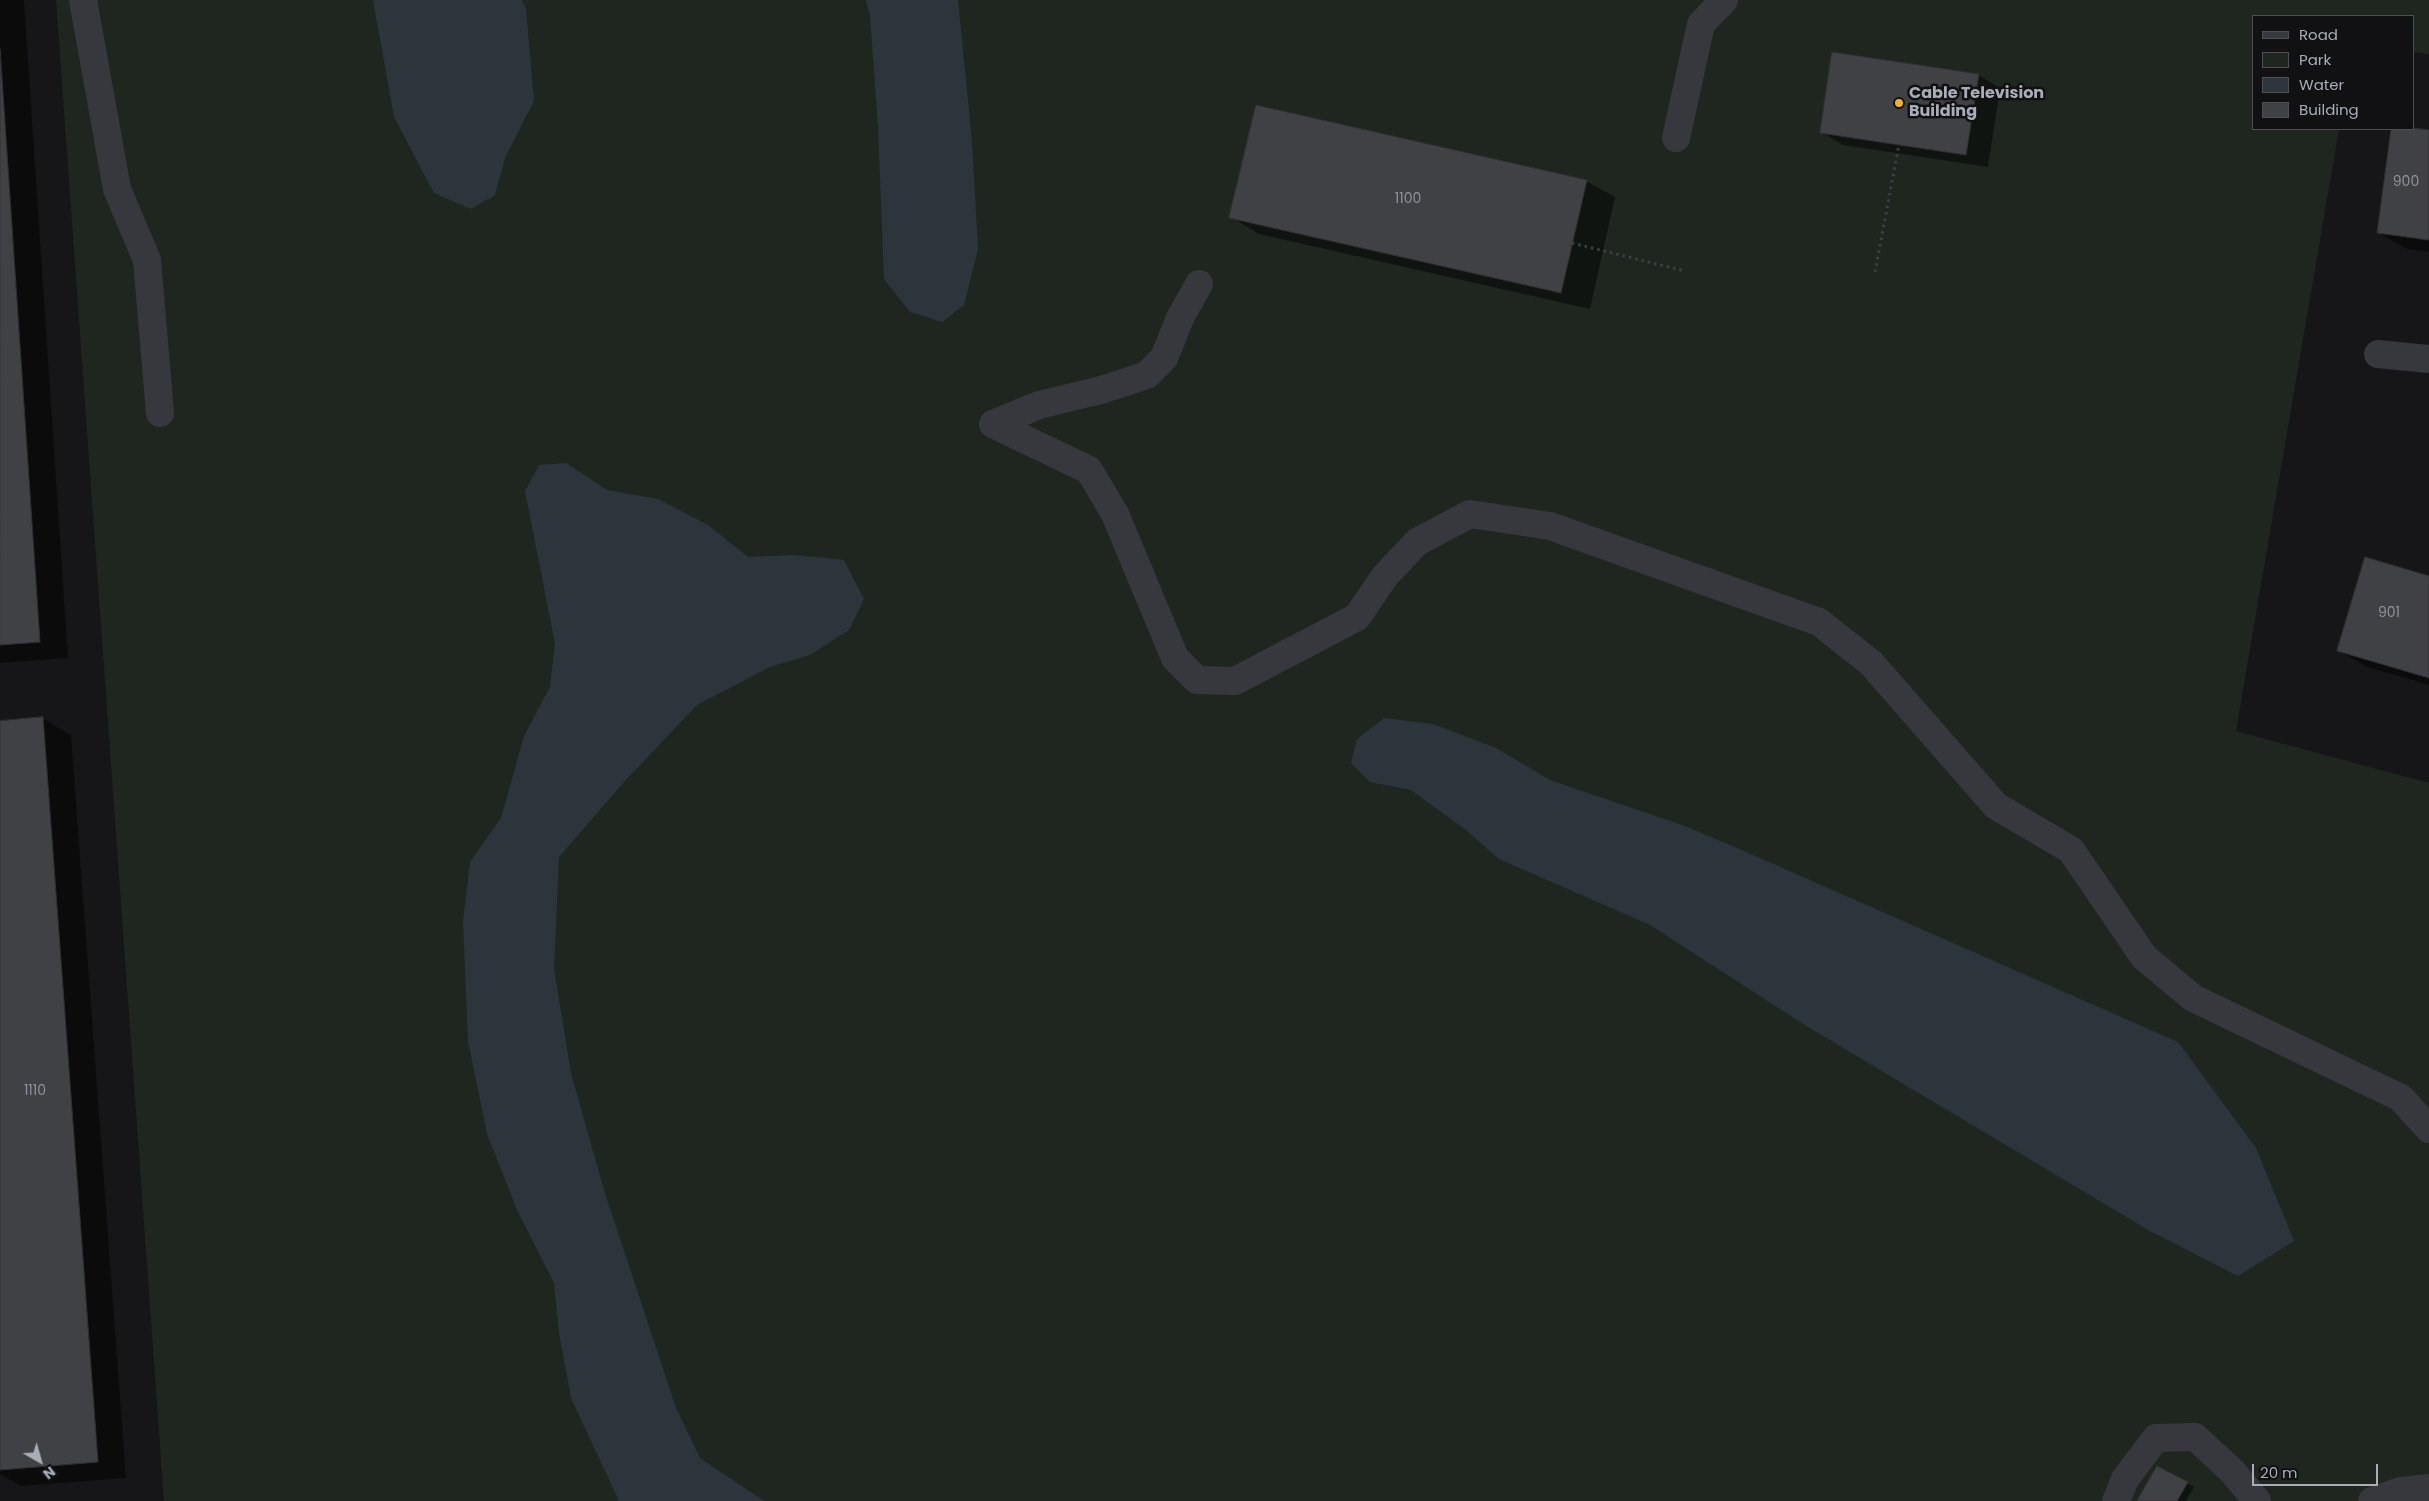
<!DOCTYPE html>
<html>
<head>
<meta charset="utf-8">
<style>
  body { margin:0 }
  #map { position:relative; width:2429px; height:1501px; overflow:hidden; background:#161618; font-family:Poppins,sans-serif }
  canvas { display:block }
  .legend { position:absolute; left:2252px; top:15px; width:162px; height:115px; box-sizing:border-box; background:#111113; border:1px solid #4d4f55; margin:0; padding:6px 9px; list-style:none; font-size:15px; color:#a8adb8 }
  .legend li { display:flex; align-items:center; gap:10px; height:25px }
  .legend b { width:25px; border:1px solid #4d4f55 }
  .north { position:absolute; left:15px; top:1436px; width:50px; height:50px; -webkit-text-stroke:4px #111113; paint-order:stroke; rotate:142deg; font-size:14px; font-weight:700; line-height:20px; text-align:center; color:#a8adb8 }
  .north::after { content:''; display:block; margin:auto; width:18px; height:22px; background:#a8adb8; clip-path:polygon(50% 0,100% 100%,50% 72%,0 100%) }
  .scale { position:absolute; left:2252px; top:1464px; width:126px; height:22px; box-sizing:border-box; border:2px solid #a8adb8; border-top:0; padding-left:6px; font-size:15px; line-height:18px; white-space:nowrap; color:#a8adb8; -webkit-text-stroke:4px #111113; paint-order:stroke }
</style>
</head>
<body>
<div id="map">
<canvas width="2429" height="1501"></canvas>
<ul class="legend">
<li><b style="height:6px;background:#37383d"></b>Road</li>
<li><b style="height:14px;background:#1e261f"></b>Park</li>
<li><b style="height:14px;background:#2c353c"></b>Water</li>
<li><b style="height:14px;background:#404145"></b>Building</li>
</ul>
<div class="north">N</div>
<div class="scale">20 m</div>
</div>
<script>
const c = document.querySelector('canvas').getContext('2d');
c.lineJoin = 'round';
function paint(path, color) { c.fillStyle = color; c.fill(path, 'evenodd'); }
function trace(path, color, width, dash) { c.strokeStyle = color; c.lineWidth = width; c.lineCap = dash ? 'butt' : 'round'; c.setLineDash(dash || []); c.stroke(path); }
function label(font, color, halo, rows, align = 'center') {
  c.font = font + ' Poppins,sans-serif'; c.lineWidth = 5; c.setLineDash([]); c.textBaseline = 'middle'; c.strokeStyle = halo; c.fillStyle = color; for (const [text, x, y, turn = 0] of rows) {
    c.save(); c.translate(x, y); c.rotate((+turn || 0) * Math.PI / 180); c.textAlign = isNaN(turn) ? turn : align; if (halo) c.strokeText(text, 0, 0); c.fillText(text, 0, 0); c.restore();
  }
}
paint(new Path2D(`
  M56,0H2429V54L2413,52V16H2253V129H2339L2236,731L2429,783V1501H164Z`), '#1e261f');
paint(new Path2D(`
  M373,0H522L526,9L534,101L505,158L495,195L471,209L434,193L394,117Z
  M866,0H958L972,141L978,249L964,305L942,322L910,312L884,279L878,127L870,16Z
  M566,463L607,490L658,499L708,525L748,557L795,555L844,560L864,599L849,630L810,655L770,667L697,705L624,782L559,857L554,969L571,1073L604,1190L676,1408L700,1458L764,1501H619L571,1398L559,1333L554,1283L518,1212L487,1134L468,1041L463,921L470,862L501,818L524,736L550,687L555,644L525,491L539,465Z
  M1384,718L1433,724L1496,748L1550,780L1685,826L1744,851L2178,1042L2256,1148L2294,1241L2238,1276L2150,1231L1808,1027L1650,925L1499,859L1466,830L1411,790L1370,782L1351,763L1357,739Z`), '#2c353c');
paint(new Path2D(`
  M0,0H24L68,658L0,663Z
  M1978,75L2000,88L1988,167L1843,145L1821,132Z
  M2392,129L2429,131V252L2407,249L2379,233Z
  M1586,181L1615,197L1590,309L1259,234L1231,217Z
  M2429,577V685L2367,667L2338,650Z
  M42,718L71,735L126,1478L21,1486L0,1474V722Z
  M2158,1467L2194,1487L2186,1501H2139Z`), '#0007');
const building = new Path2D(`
  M0,49L40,642L0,645Z
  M1832,52L1979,74L1966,155L1820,133Z
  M1256,105L1587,180L1561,293L1229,218Z
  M2413,128L2429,130V240L2377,233L2391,129Z
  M2365,557L2429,576V678L2337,651Z
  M43,717L98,1462L0,1470V721Z
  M2157,1466L2188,1482L2177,1501H2137Z`);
paint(building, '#404145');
trace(building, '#303034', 1);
trace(new Path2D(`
  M1572,243L1685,271
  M1875,272L1899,144`), '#3d3f44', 3, [2.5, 4]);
trace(new Path2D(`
  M83,0L117,189L147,260L160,413
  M1676,138L1701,24L1724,0
  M2378,354L2429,359
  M993,424L1089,470L1115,514L1175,658L1197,680L1235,681L1357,617L1385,576L1417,542L1470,514L1550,526L1819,622L1871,663L1996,806L2071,850L2144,957L2193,998L2401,1098L2429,1129
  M993,424L1039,405L1101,390L1147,375L1164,358L1180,318L1199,284
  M2116,1501L2125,1479L2156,1438L2195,1437L2232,1471L2257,1501
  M2372,1501L2401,1491L2429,1488`), '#37383d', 28);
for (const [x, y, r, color] of [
  [1899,103,5,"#f2b134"]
]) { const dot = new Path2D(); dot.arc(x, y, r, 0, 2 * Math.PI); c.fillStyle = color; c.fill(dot); trace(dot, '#111113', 2); }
label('14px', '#8e929b', null, [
  ["900",2406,182],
  ["1100",1408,199],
  ["901",2389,613],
  ["1110",35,1091]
]);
label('bold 16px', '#a8adb8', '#111113', [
  ["Cable Television",1909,94],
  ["Building",1909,112]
], 'left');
</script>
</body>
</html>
